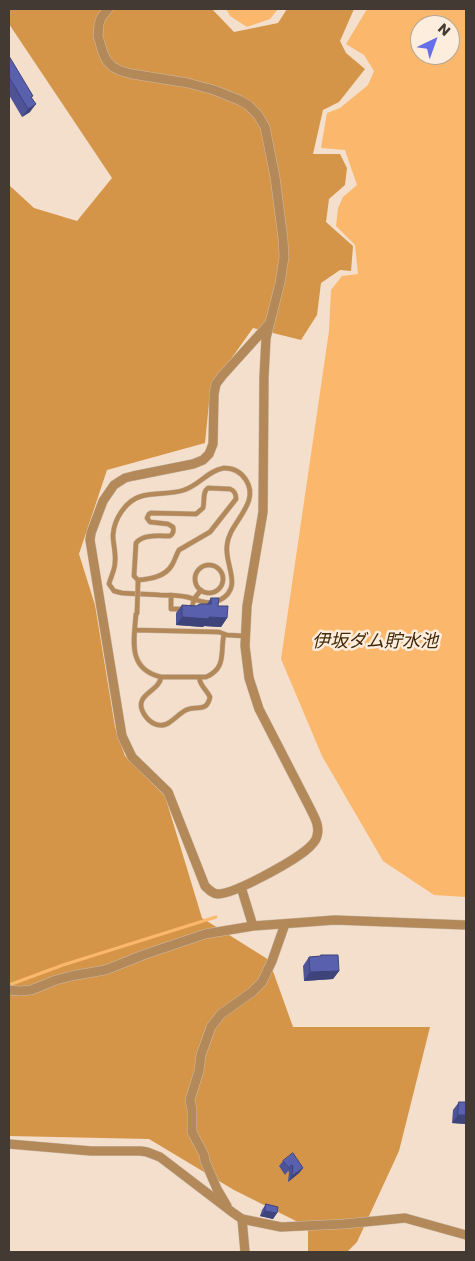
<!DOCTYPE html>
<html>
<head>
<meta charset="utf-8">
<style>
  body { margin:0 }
  #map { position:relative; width:475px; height:1261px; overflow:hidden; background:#f3dfcb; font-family:Poppins,sans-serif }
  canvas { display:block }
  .frame { position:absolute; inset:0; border:10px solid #433b33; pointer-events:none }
  .north { position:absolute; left:410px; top:15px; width:50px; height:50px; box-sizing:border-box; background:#fdeddd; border:1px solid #b3a699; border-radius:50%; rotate:42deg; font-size:14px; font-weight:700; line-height:20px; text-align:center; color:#433b33 }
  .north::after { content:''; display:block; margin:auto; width:18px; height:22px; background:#676fe8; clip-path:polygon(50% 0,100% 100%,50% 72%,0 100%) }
</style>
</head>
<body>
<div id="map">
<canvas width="475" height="1261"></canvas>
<div class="frame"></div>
<div class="north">N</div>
</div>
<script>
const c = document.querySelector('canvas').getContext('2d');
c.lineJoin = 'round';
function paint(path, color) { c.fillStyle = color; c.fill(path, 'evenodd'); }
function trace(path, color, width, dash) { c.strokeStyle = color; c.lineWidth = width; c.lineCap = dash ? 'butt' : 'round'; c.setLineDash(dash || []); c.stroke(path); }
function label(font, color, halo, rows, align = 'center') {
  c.font = font + ' Poppins,"Noto Sans JP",sans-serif'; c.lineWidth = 5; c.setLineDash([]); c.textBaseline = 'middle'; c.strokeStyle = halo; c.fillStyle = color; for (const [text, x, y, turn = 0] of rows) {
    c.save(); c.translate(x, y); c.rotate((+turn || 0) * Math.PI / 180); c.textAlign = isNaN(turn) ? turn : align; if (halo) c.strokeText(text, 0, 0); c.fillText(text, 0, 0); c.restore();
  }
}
paint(new Path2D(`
  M9,9H212L234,32L278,23L287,9H354L340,41L346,53L365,69L339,102L323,110L313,154H340L347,168L345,185L329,199L326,222L353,246L351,271L340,270L321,283L317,315L301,340L253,328L214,383L210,393L205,443L107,470L79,554L95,605L115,727L125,756L165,796L202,918L269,960L293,1027H430L399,1151L357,1242L347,1252H308V1227L234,1190L149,1139L9,1136V185L34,208L77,221L112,178L9,24Z`), '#d59548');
paint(new Path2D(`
  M226,9H278L270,19L247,27L230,16Z
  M367,9H466V897L434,895L383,861L322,756L281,659L329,331L331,290L342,276L358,274L355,245L336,226L338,208L343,197L357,185L345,150L321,148L327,113L340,108L368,85L374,71L364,55L346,44ZM420,25H450V55H420Z`), '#fbb86c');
trace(new Path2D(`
  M9,985L63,965L216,917`), '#fbb86c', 3);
const service = new Path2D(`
  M224,468C233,468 241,472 246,480C261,504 229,522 227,545C224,565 244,587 220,600C208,606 198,600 187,597C178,595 169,595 160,595C148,594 135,594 122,593L114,591L109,584C111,576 115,570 115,562C116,552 113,544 113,535C114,519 126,500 142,496C155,492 170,495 184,490C200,485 207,471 224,468Z
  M195 579a14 14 0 1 1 28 0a14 14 0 1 1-28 0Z
  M138,583V580L134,576L136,543C143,534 159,536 170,536C173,534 174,531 173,527L168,524L150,522L147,518L149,514L151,513L196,514L203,508C205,501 202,492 208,488L230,489C235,491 236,494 236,499L210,532L179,550C176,555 175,560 172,565C165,577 150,579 138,580
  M171,595V609H183
  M191,609L192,608L194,599L201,590
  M137,613L136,614C134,640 127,669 161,677H206C227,668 220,652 224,634
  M135,630L219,632L227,635L245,636
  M161,677C160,692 132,694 144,714C150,724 161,729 170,722C176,718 180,713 186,710C196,705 207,713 210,697C206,689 200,686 199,677`);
const minor = new Path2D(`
  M108,9L101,18L99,24L98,36L103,53L107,61L113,67L121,71L132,74L188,83L214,90L239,100L248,105L258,115L265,127L275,177L283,239L284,257L280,283L266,338L264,377L263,512L247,606L245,646L249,678L259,709L311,810C315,818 320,827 317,836C316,842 310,847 305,851C291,862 235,894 218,894C213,894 209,890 205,886L168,792L132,757L122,736L90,540L91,533L103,501L114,485L125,478L133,476L193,464L203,460L209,454L213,444L214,394L216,384L222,376L269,324
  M241,887L253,926L335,920L466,925
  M9,990L20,991L31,990L56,980L71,976L105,970L113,967L143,955L205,934L253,926
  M9,1144L91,1151H141L147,1152L160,1157L232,1212L242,1219L281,1227L344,1224L405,1218L466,1235
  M227,1206L217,1189L205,1161L204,1155L192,1132V1110L190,1100L199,1071L201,1055L211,1027L221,1014L252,992L262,982L272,961L285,924
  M242,1219L245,1252`);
trace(service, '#cba', 5.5);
trace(minor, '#cba', 10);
trace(service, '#b3895a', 4.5);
trace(minor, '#b3895a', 9);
const serviceBridge = new Path2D(`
  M137,613L138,583`);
trace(serviceBridge, '#cba', 5.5, []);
trace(serviceBridge, '#b3895a', 4.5);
paint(new Path2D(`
  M9,56L32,98L30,112L22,117L9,95Z
  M211,598L218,606L227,618L221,627L204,626L203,627L176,625V613L182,605L196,606L207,604Z
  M321,955L339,971L333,979L304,981L303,966L309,957L320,956Z
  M459,1102H466V1124L452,1123L453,1110Z
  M283,1161L303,1168L299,1173L288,1182L289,1172L288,1171L285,1175L279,1166Z
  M266,1204L277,1213L273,1219L260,1216L262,1210Z`), '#4d5396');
paint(new Path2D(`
  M36,104L30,112L22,117L28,109Z
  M182,617H209L227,618L221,627L204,626L203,627L176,625Z
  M339,971L333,979L304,981L310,972Z
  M458,1115H466V1124L452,1123Z
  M303,1168L299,1173L288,1182L292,1176Z
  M265,1211L277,1213L273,1219L260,1216Z`), '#3e447a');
const building = new Path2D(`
  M9,56L33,96L31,97L36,104L28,109L9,77Z
  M211,598H219L218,606H228L227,618L209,617V619L182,617V605L196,606L200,604H211Z
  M321,955H338L339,971L310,972L309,957L321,956Z
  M459,1102H466V1115H458Z
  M293,1153L303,1168L292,1176L293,1166L291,1165L290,1169L283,1161Z
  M266,1204L278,1207L277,1213L265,1211Z`);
paint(building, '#5961ae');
trace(building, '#3e447a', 1);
label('italic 18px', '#432907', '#fdeddd', [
  ["伊坂ダム貯水池",375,642]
]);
</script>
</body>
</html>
